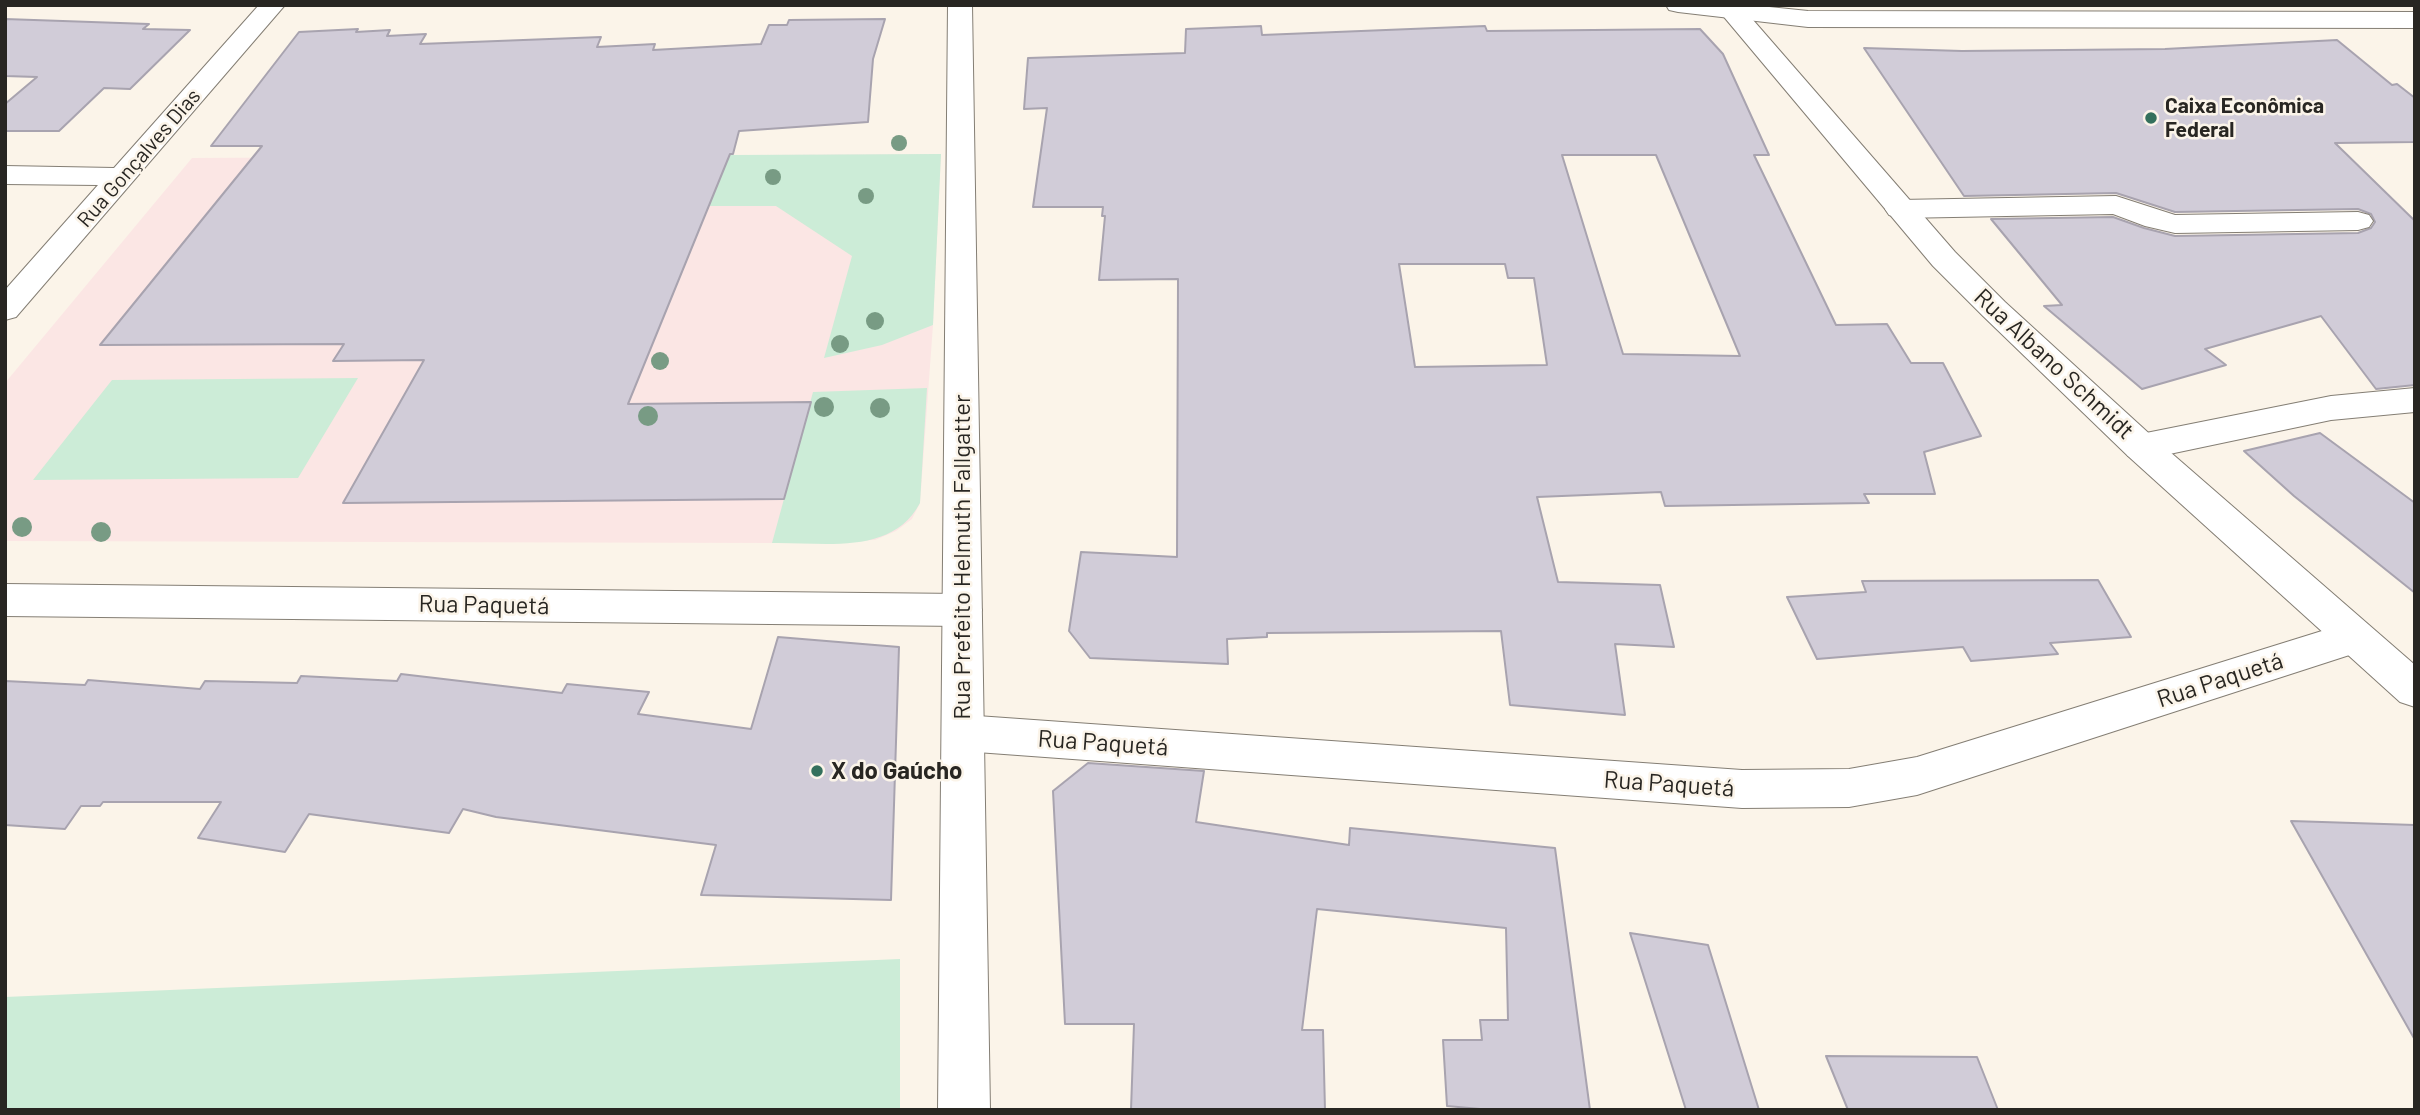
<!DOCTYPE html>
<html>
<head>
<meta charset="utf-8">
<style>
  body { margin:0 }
  #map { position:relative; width:2420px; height:1115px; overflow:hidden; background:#fbf4e9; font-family:Barlow,sans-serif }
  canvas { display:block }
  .frame { position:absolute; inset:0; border:7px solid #282622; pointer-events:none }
</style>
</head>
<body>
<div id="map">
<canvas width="2420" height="1115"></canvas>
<div class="frame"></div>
</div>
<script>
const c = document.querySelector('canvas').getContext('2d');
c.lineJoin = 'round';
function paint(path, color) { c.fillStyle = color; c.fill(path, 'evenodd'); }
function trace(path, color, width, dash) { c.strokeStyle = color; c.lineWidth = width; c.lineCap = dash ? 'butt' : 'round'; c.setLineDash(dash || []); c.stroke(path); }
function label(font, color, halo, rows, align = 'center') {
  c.font = font + ' Barlow,sans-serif'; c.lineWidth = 5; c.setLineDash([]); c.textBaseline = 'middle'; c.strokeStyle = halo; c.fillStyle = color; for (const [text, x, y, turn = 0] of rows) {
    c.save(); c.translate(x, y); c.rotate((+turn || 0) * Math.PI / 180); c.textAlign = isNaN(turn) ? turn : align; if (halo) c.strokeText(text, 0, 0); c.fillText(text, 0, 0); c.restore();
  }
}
paint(new Path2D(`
  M941,154L933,325L920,503L912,519L896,531L875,540L772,543L5,541V383L192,158Z`), '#fbe6e4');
paint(new Path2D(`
  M941,154L933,325L882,345L824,358L852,256L776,206H709L729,155Z
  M358,378L298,478L33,480L112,380Z
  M927,388L920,503C892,556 824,542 772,543L813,392Z
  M900,959V1110H5V997Z`), '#ccecd7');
const building = new Path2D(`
  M5,19L149,24L143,29L190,30L130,89L104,88L59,131H5V104L37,77L5,76Z
  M885,19L873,59L868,122L739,131L733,154H730L628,404L811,402L784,499L343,503L424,360L333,361L344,344L100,345L262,146H211L299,32L358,29L356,32L390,30L387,36L426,34L420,44L601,37L597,47L655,44L653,50L761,44L769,25H787L789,20Z
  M1261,26L1262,35L1485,26L1487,31L1700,29L1723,54L1769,155H1754L1836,325L1887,324L1911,363H1943L1981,436L1924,452L1935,494H1864L1869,503L1665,506L1661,492L1537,497L1558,582L1660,585L1674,647L1615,644L1625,715L1510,705L1501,631L1267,633V637L1227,639L1228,664L1090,658L1069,631L1081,552L1177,557L1178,279L1099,280L1105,216H1102L1103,207H1033L1047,108L1024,109L1028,58L1185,53L1186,29ZM1562,155H1656L1740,356L1623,354ZM1399,264H1505L1508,278H1534L1547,365L1415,367Z
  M2337,40L2392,85L2397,84L2415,98V142L2335,143L2415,221V385L2376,389L2321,316L2205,349L2226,365L2142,389L2044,306L2062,305L1991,219L2113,217L2144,228L2175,236L2358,233L2371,228L2375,222L2371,214L2358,209L2175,212L2116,193L1964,196L1864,48L1962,51L2165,49Z
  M2320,433L2415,503V593L2294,496L2244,451Z
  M2098,580L2131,637L2050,643L2058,654L1971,661L1963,647L1817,659L1787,597L1866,592L1862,581Z
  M778,637L899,647L891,900L701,895L716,845L496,817L463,809L449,833L309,814L285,852L198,838L221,802H103L100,806H81L65,829L5,825V681L85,685L88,680L200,689L205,681L297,683L301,676L397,681L401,674L562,693L567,684L649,692L638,714L751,729Z
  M1088,763L1204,771L1196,822L1349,845L1350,828L1555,848L1590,1110H1491L1447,1106L1443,1040H1482L1480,1020H1508L1506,928L1317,909L1302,1030H1323L1325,1110H1131L1134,1024H1065L1053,791Z
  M2291,821L2415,825V1040Z
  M1630,933L1708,945L1759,1110H1686Z
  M1826,1056L1977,1057L1998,1110H1848Z`);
paint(building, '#d1ccd8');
trace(building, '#a8a3af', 2);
const street = new Path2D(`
  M259,5H285L16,317L5,320V290L98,185L5,184V166L114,168Z
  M1666,5H1750L1808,11L2415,12V28L1808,27L1678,12L1669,10Z
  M2116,196L2175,215L2358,212L2369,215L2373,221L2369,227L2358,230L2175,233L2145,226L2113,214L1900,218L1889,215L1885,209L1889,203L1900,200Z
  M2415,388V412L2331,420L2141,460L2128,456L2123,447L2128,438L2141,434L2331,396Z
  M5,584L962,594L976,599L982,610L976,621L962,626L5,616Z
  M2354,621L2368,625L2374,637L2368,649L1917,795L1849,807L1742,808L963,751L948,746L942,733L948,720L963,715L1742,770L1849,769L1917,757Z`);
const primary = new Path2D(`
  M948,5H972L990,1110H938Z
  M1714,5H1740L1955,252L2005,302L2154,438L2415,665V707L2400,702L2128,456L1983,316L1933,266Z`);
trace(street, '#847e74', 2);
trace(primary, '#847e74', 2);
paint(street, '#fff');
paint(primary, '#fff');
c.fillStyle = '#789b84';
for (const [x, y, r] of [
  [899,143,8],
  [773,177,8],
  [866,196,8],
  [875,321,9],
  [840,344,9],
  [660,361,9],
  [824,407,10],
  [880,408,10],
  [648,416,10],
  [22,527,10],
  [101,532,10]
]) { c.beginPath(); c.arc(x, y, r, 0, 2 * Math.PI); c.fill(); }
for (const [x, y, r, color] of [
  [2151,118,7,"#34705c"],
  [817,771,7,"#34705c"]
]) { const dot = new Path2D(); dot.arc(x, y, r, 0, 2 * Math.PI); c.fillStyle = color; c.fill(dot); trace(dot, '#fbf4e9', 2.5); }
label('bold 21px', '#282622', '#fbf4e9', [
  ["Caixa Econômica",2165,106],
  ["Federal",2165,130]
], 'left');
label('21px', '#282622', '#fbf4e9', [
  ["Rua Gonçalves Dias",139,158,-49]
]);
label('24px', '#282622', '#fbf4e9', [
  ["Rua Albano Schmidt",2054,364,43],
  ["Rua Prefeito Helmuth Fallgatter",962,557,-90],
  ["Rua Paquetá",484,605,1],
  ["Rua Paquetá",2220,680,-18],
  ["Rua Paquetá",1103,743,4],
  ["Rua Paquetá",1669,784,4]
]);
label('bold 24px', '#282622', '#fbf4e9', [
  ["X do Gaúcho",831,771]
], 'left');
</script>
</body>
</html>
